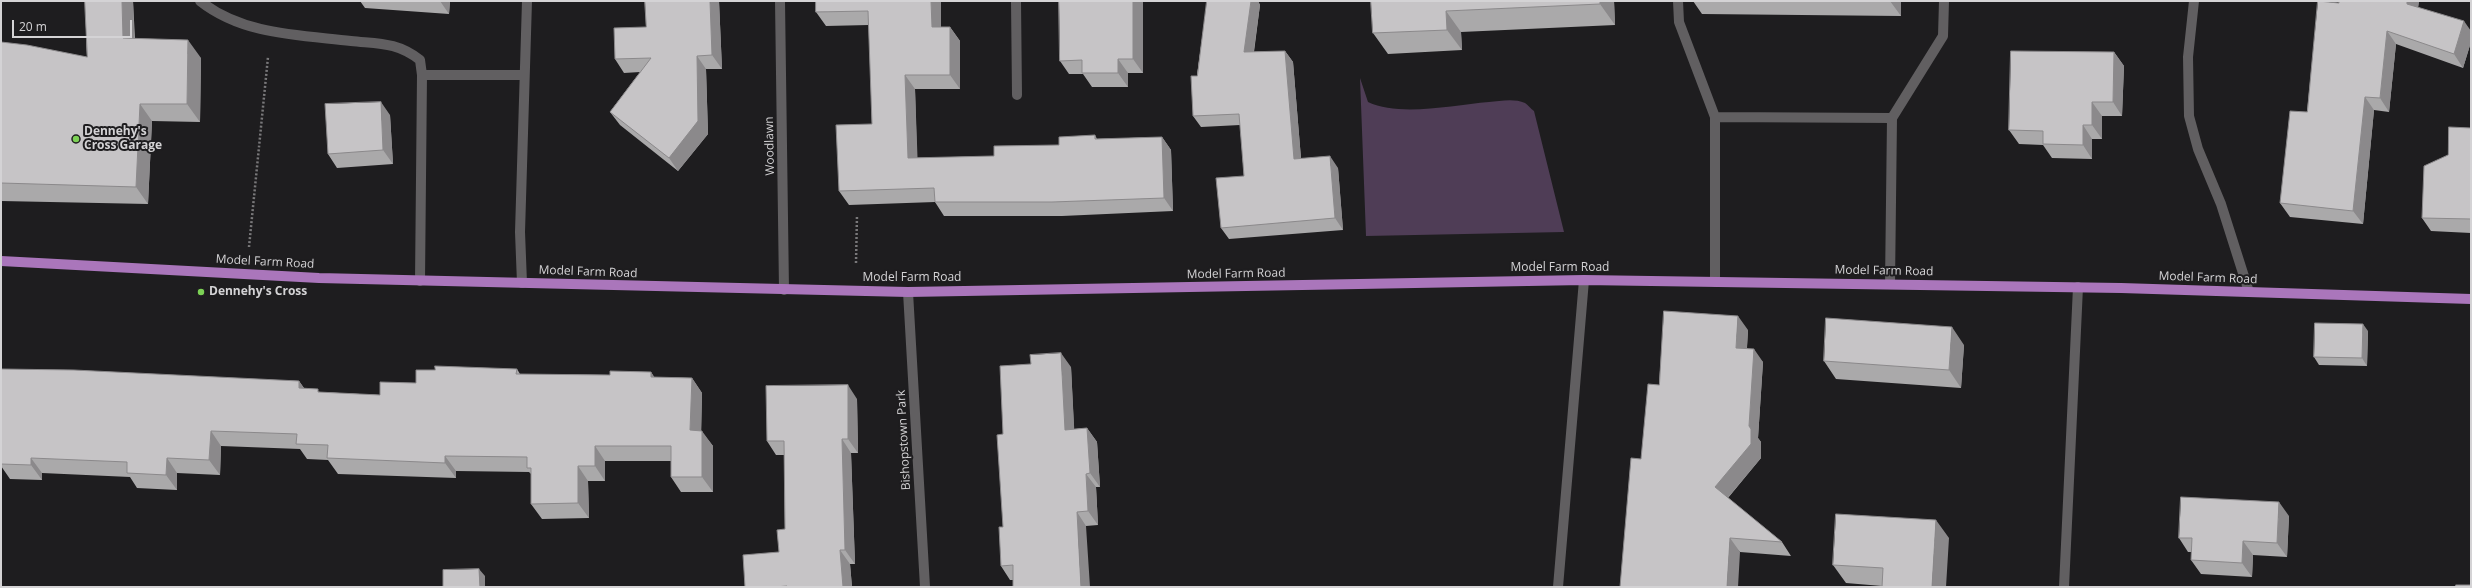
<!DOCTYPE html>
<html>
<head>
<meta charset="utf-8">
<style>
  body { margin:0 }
  #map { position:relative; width:2472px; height:588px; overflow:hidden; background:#1e1d1f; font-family:"Open Sans",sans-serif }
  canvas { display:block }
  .frame { position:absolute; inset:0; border:2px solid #d4d3d5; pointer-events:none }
  .scale { position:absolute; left:12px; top:20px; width:120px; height:18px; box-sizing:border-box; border:2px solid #d4d3d5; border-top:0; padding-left:5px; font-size:12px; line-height:14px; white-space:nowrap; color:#d4d3d5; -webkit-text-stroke:3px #1e1d1f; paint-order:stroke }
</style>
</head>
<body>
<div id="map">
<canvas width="2472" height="588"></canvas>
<div class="frame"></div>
<div class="scale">20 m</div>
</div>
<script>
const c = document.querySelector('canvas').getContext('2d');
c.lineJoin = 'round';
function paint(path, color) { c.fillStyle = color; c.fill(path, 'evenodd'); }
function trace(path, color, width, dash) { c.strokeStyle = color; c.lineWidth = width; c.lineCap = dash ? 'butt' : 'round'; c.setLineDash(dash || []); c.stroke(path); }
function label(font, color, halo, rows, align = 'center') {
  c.font = font + ' "Open Sans",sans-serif'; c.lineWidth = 4; c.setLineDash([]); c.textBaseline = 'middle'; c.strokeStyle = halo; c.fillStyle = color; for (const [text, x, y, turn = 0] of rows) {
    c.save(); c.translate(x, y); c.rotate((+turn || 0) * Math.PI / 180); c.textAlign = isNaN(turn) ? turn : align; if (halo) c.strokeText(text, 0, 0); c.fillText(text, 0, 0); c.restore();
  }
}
paint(new Path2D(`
  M1360,78L1368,102C1400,117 1453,105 1489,102C1500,101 1514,98 1525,103C1528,105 1531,109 1534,111L1564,232L1366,236Z`), '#4f3d56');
trace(new Path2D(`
  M249,247L268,57
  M856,263L857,215`), '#79787a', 2.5, [2, 2]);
trace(new Path2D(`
  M200,1C243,35 299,35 351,41C379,44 397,42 420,60L422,75L420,281
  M780,1L784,290
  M1016,1L1017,95
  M1678,1L1679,22L1715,117
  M2194,1L2188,57L2189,116L2198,149L2221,204L2249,292
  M422,75H524
  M1892,118L1943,36L1944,1
  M1715,282V117L1892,118L1890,284
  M522,283L520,232L527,1
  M908,292L925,587
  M1558,587L1584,280
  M2064,587L2078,287`), '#615f61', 10);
trace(new Path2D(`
  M1,261L319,278L908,292L1584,280L2121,288L2471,299`), '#aa76bb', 10);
paint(new Path2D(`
  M85,1H133L135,39L201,58L200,122L152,121L148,204L1,201V42L87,57Z
  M360,1H450L449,14L365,8Z
  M719,1L722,69H706L708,134L678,171L620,125L610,112L640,72L624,73L615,59L646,27Z
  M941,1V27H950L960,41V89H915L917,158L994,156L1059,145L1095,135L1097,139L1162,137L1171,150L1173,211L1062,216H944L935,202L849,205L839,191L872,124L869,25L826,26L816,12Z
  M1143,1V73H1128V87H1092L1083,74H1069L1060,61Z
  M1207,1H1258L1260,5L1254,52L1285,51L1293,62L1301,158L1338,168L1343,230L1229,239L1221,228L1244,176L1240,125L1201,127L1193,116L1197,76Z
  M1371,1H1614L1615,25L1461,32L1462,50L1388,54L1373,33Z
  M1693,1H1901V16L1702,14Z
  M2339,1H2419L2418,7L2471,31V42L2463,68L2396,44L2389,112L2374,110L2363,224L2290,217L2280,203Z
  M2114,52L2124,66L2122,116H2102V139H2092V159L2052,158L2043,145L2019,144L2009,130Z
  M390,115L393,164L337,168L328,154Z
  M2471,128V233L2431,231L2422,218L2448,155Z
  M1748,330L1747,348L1763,362L1758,438L1761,442V458L1728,498L1782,542L1791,556L1740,552L1641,459L1659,385Z
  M2368,331L2367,366L2319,365L2314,357Z
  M1964,345L1961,388L1836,379L1824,361Z
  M1071,367L1074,429L1087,428L1097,442L1100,487H1096L1098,525L1086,526L1013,580H1010L1001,566L1003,527V434Z
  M1,369L299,381L304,388L320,392L380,395L416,383L435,370L517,369L520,374L610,375L651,372L654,377L692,378L702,393L701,431L713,446V492H681L671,477V461H605V481H588L589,518L542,519L531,504V474L529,472L456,471V478L338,474L328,460L307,459L300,449L221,446L220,475L177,473V490L137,488L130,477L42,473V480L10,479L1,466Z
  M857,399L858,453H851L855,564H850L852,587H745L779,552L785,529L784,455H776L767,441Z
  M2289,516L2287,557L2253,555L2252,577L2201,574L2191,560L2192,552H2188L2179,538Z
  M1949,538L1882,586L1846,583L1833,565Z`), '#aaa9aa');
paint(new Path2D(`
  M122,1H133L135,56L123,38Z
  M440,1H450L449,14Z
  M710,1H719L722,69L712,55Z
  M931,1H941V41L932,27Z
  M1133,1H1143V73L1133,59Z
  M1251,1H1258L1260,5L1252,64L1244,52Z
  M1600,1H1614L1615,25L1600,4Z
  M1890,1H1901V16Z
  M2407,1H2419L2417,17L2407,4Z
  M1446,11L1461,32L1462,50L1447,30Z
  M2464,21L2471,31V42L2463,68L2454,54Z
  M950,27L960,41V89L950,75Z
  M2387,31L2396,44L2389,112L2380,98Z
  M188,40L201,58L200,122L187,104Z
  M1285,51L1293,62L1302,171L1294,159Z
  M2114,52L2124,66L2122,116L2113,102Z
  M697,56L706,69L708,134L678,171L669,158Z
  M1118,59L1128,73V87L1118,73Z
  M905,75L915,89L918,171L908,158Z
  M2365,97L2374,110L2363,224L2353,211Z
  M381,102L390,115L393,164L383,150Z
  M2092,102L2102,116V139L2092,125Z
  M140,104L152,121L148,204L136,187Z
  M2083,125L2092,139V159L2083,145Z
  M1162,137L1171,150L1173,211L1164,198Z
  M1330,156L1338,168L1343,230L1335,218Z
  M1738,316L1748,330L1746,361L1736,348Z
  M2363,324L2368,331L2367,366L2362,358Z
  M1952,327L1964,345L1961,388L1949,370Z
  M1754,349L1763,362L1758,438L1761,442V458L1725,501L1715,487L1749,426Z
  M1061,353L1071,367L1075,444L1065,430Z
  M651,372L661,387L651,377Z
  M692,378L702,393L701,445L690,430Z
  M299,381L310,397L299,388Z
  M848,385L857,399L858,453L848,439Z
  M1087,428L1097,442L1100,487L1090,473Z
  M211,431L221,446L220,475L209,460Z
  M702,431L713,446V492L702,477Z
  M842,439L851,453L855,564L845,550Z
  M595,446L605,461V481L595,466Z
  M445,456L456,471V478L445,463Z
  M31,458L42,473V480L31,465Z
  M167,458L177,473V490L166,475Z
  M578,466L588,481L589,518L578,503Z
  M1086,474L1096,487L1098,525L1088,511Z
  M2279,502L2289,516L2287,557L2277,543Z
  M1077,512L1086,526L1090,587H1081Z
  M1936,520L1949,538L1946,587H1932Z
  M1730,538L1740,552L1738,587H1727Z
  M2243,541L2253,555L2252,577L2242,563Z
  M840,550L850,564L852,587H843Z
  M479,569L485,576V587H480Z`), '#8b898b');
const building = new Path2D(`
  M85,1H122L123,38L188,40L187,104H140L136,187L1,183V42L27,45L87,57Z
  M645,1H710L712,55L697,56L698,121L669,158L610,112L651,58L615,59L614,28L646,27Z
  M816,1H931L932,27H950V75H905L908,158L994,156V146L1059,145V137L1095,135V139L1162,137L1164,198L1052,202H935L934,188L839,191L836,125L872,124L868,11L816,12Z
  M1059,1H1133V59H1118V73H1082V60L1060,61Z
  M1207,1H1251L1244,52L1285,51L1294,159L1330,156L1335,218L1221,228L1216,178L1244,176L1239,114L1193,116L1191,76H1197Z
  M1371,1H1600V4L1446,11L1447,30L1373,33Z
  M2318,1L2339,3V1H2407V4L2464,21L2454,54L2387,31L2380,98L2365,97L2353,211L2280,203L2290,111L2307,112Z
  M2011,51L2114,52L2113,102H2092V125H2083V145L2043,144V131L2009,130Z
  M381,102L383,150L328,154L325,104Z
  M2449,127L2471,128V219L2422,218L2424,166L2448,155Z
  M1664,311L1738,316L1736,348L1754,349L1749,426L1751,429V444L1715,487L1782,542L1730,538L1727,587H1620L1631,458L1641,459L1648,384L1659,385Z
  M1826,318L1952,327L1949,370L1824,361Z
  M2315,323L2363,324L2362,358L2314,357Z
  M1061,353L1065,430L1087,428L1090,473L1086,474L1088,511L1077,512L1081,587H1013V565L1001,566L999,527H1003L997,435L1003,434L1000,366L1031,364L1030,355Z
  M435,366L517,369L516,374L610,375V371L651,372V377L692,378L690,430L702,431V477H671V446H595V466H578V503L531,504V468H527V457L445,456V463L327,458L328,445L296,444L297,434L211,431L209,460L167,458L166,475L127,473V462L31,458V465L1,464V369L74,370L299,381V388L318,389V392L380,395V382L416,383V370H435Z
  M848,385V439H842L845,550H840L843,587H787V586L775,587H745L743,555L779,552L777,530L785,529L784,441H767L766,386Z
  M2181,497L2279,502L2277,543L2243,541L2242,563L2191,560L2192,538H2179Z
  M1836,514L1936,520L1932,587H1882L1883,568L1833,565Z
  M479,569L480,587H443V570Z
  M2456,585H2471V587H2456Z`);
paint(building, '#c6c4c6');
trace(building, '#8b898b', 1);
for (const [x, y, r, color] of [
  [76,139,4,"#7cd155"],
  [201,292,4,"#7cd155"]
]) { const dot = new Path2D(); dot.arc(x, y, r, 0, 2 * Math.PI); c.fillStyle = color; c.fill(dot); trace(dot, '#1e1d1f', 1.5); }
label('bold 12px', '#d4d3d5', '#1e1d1f', [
  ["Dennehy's",84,132],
  ["Cross Garage",84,146],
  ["Dennehy's Cross",209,292]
], 'left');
label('12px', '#d4d3d5', '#1e1d1f', [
  ["Woodlawn",770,146,-91],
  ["Model Farm Road",265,262,3],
  ["Model Farm Road",1560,268],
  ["Model Farm Road",1884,271,1],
  ["Model Farm Road",588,272,2],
  ["Model Farm Road",1236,274,-1],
  ["Model Farm Road",912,278],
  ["Model Farm Road",2208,278,2],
  ["Bishopstown Park",904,440,-93]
]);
</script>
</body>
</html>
